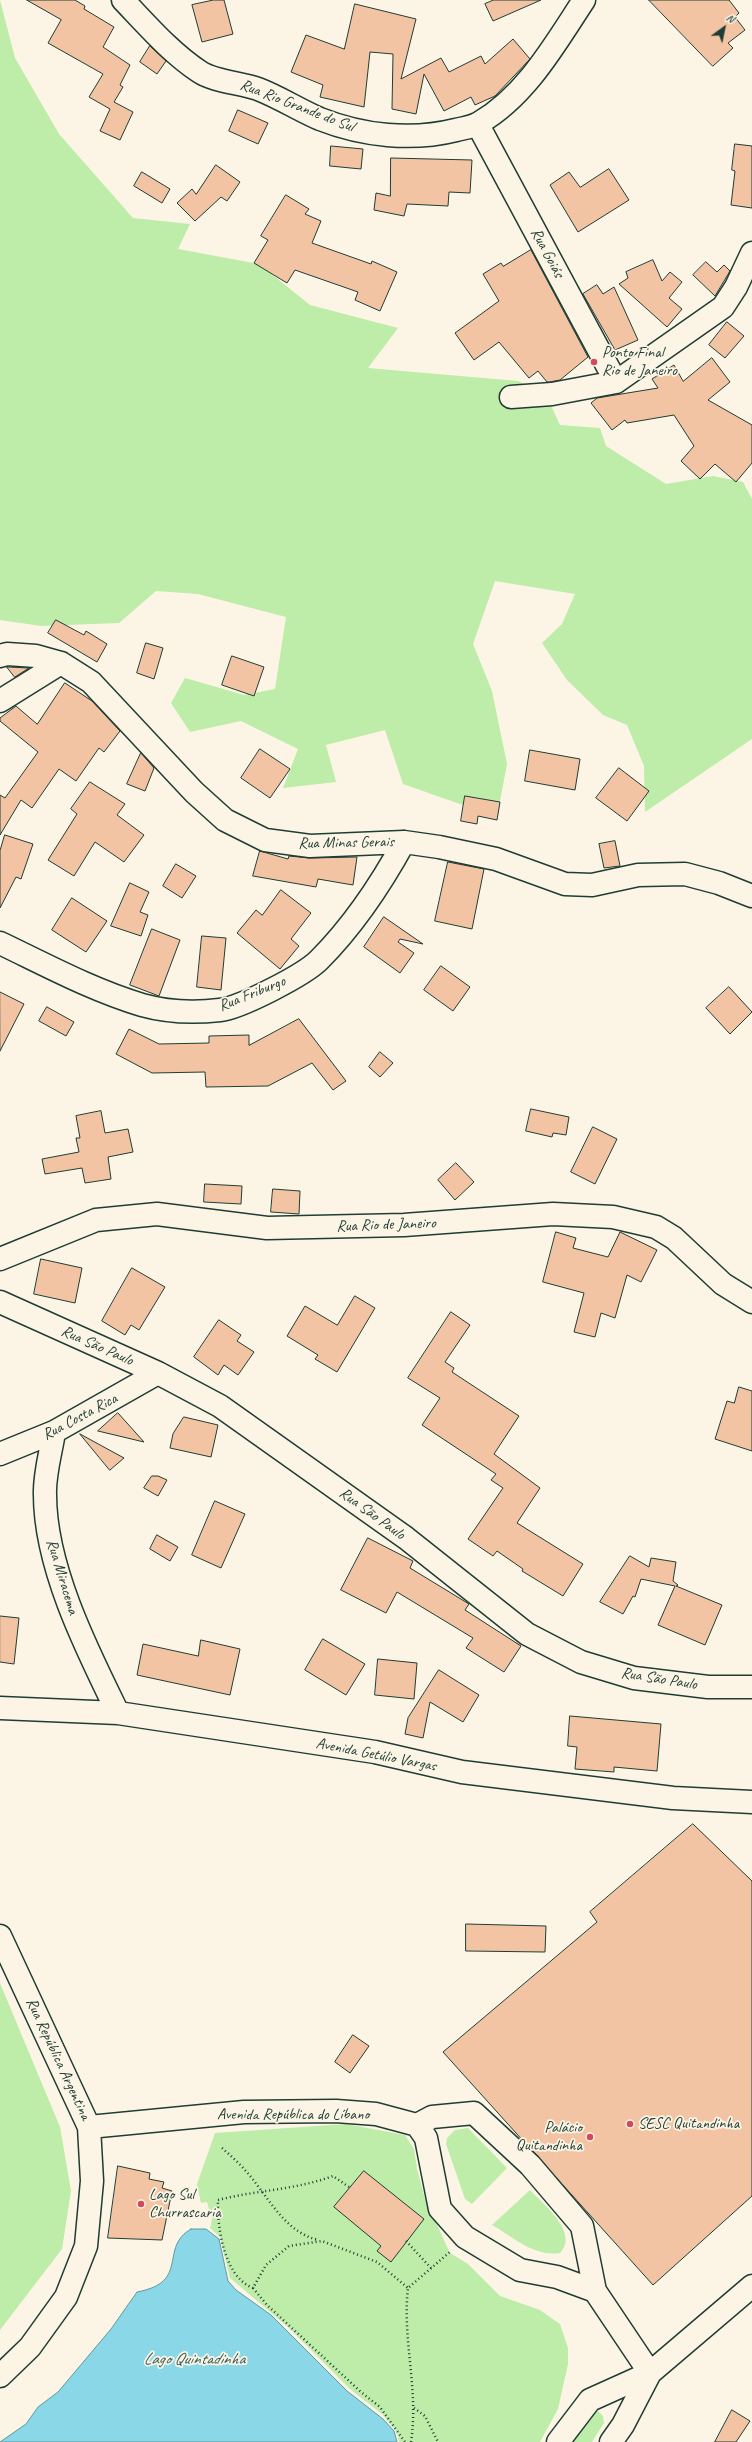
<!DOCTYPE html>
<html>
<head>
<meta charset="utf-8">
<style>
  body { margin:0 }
  #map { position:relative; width:752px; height:2442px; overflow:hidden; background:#fcf5e5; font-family:Caveat,sans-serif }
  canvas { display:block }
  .north { position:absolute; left:704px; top:8px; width:40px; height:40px; -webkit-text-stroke:3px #fcf5e5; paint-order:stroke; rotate:33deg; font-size:11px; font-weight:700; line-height:16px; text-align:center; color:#1f3d34 }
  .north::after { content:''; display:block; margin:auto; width:14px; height:18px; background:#1f3d34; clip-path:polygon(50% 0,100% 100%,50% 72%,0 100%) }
</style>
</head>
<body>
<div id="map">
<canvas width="752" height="2442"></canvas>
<div class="north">N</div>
</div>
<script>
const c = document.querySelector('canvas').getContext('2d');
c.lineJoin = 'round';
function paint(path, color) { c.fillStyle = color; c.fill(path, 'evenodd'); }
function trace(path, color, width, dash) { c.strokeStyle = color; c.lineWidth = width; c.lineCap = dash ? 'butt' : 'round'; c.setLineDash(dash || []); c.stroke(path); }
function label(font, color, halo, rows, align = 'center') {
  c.font = font + ' Caveat,sans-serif'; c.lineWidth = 3.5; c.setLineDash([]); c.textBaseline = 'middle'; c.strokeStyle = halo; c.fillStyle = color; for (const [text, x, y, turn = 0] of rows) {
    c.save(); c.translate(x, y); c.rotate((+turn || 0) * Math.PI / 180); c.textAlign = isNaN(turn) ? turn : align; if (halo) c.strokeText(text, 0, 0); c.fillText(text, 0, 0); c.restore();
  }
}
paint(new Path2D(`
  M0,0L15,58L59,134L133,218L190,224L178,249L259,264L310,305L398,328L368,368L518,381L546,395L560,425L600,428L606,446L666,484L713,476L743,482L752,499V739L645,812L644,766L627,725L603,715L567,680L542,643L562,624L575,594L495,581L473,644L492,691L507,764L497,817L403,784L385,730L326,745L336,782L283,788L298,749L241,721L190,732L171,703L185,678L244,695L275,689L286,617L198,594L156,591L119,623L41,626L0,620Z
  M0,1983L60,2127L71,2191L62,2249L0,2330Z
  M346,2124L405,2135L414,2149L417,2169L425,2199L450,2253L468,2264L500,2296L540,2310L560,2324L568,2348V2364L558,2409L540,2442H399L397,2432L382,2414L350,2389L288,2327L230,2278L220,2237L210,2228L212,2219L207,2202L201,2203L197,2184L215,2133Z
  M468,2128L507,2168L472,2204L465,2199L446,2144L447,2138L455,2130Z
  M530,2190C543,2204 580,2233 560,2253C534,2257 513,2237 492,2225Z
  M591,2411H598L603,2416L604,2423L592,2442H573L579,2427Z`), '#beeca9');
const water = new Path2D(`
  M191,2229H206L219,2239L228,2281L236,2290L271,2315L347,2391L383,2419L394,2431L397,2442H0L26,2424L38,2407L58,2392L111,2329L137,2292C191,2282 158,2248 191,2229Z`);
paint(water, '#89d7e7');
trace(water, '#5f999f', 1);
const building = new Path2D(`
  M27,0H75L85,6L84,9L114,27L103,47L130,65L120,85L123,87L114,102L133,112L120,140L100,131L110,109L89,97L103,74L48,43L61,20Z
  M214,0H224L233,34L202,42L192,5Z
  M494,0H541L493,21L485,4Z
  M649,0H729L739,13L735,17L745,30L728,43L733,48L713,66Z
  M355,4L416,19L401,79L441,58L449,72L481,56L485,64L513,39L530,59L495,96L475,105L471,97L444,111L424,74L416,114L392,109L393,54L370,52L364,107L320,97L323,85L291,72L306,35L344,49Z
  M150,46L166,61L157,74L140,62Z
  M238,110L268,123L258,144L229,131Z
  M735,144L752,146V208L731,205L735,171L732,170Z
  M331,146L363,149L361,169L330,166Z
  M391,158L472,160L470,193L449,192L448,206L407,204L404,216L374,210L376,193L390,196Z
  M216,165L240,182L227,201L221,197L195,221L177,203L192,189L196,194Z
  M609,169L629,200L578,232L550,185L569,172L580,187Z
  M142,172L170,189L162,203L134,186Z
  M286,195L309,209L305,214L321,221L312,243L371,264L372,261L397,272L380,311L355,300L358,292L295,270L287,283L254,263L268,240L261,236Z
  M531,250L588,357L560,380L550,382H547L538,371L529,378L499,342L474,360L455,333L499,301L483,274L501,263L503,266Z
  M653,260L662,281L670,272L682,282L669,298L682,309L667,327L619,284L628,278L626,272Z
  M706,262L717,272L724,265L730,271L715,296L693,275Z
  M597,285L603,294L614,287L638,340L615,350L583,294Z
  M727,322L744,336L725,358L709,345Z
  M712,358L730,382L708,400L752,425V463L736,482L715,464L700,479L681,461L694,446L674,415L627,423L625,420L612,430L591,403L597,398L658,388L652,379L674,365L683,381Z
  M56,620L84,635L86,631L107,644L97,662L48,633Z
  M146,643L163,648L154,679L137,673Z
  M232,656L264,667L254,696L222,685Z
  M7,667H8L29,668L15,677Z
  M65,683L92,701L120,731L104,752L99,748L76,781L59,769L32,808L21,800L0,835V795L5,798L38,752L0,721V718L16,706L37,724Z
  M260,749L290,769L270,798L241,778Z
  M530,750L580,759L575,790L525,781Z
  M141,753L154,768L145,791L127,784Z
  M619,768L649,791L627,821L596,798Z
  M90,782L125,804L117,815L144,835L124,862L95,842L74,876L48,860L77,814L71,809Z
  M465,796L500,802L497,820L478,816L477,824L461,821Z
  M5,835L33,844L21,879L16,877L0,908V851Z
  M615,841L620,866L604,868L599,844Z
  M260,851L288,859L289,856L310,858L357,857L353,885L318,879L316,887L253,876Z
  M448,862L484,869L472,929L435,921Z
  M176,864L196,876L182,898L163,886Z
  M130,883L149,892L140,912L148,915L141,936L111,926Z
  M281,890L311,913L291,939L299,946L280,969L237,933L256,910L262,915Z
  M72,898L107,921L86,952L52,930Z
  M384,917L423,944L400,939L398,942L414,953L400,973L364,947Z
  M152,929L180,940L159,996L130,985Z
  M202,936L226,938L221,990L197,987Z
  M441,966L470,987L453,1011L424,990Z
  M729,987L752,1012L730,1034L706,1008Z
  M0,992L24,1004L0,1051Z
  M47,1007L74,1022L66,1036L39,1021Z
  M299,1019L346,1081L333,1090L312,1063L268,1086L206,1087L205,1072L152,1073L116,1054L129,1029L159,1044L209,1043V1036L249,1035V1045Z
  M380,1052L393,1063L380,1077L369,1067Z
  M531,1109L569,1117L566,1135L553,1133L552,1137L526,1131Z
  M101,1111L105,1133L128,1129L133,1152L108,1157L111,1179L85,1183L82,1168L45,1174L42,1159L79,1152L76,1138H80L76,1116Z
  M593,1127L617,1139L595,1184L571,1172Z
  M456,1163L474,1182L455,1200L438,1180Z
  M205,1184L242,1186L241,1204L204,1202Z
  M273,1189L300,1191L299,1214L271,1212Z
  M556,1232L576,1238L573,1248L608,1257L620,1232L657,1250L641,1282L627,1275L615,1318L601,1313L595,1337L574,1332L584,1293L543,1282Z
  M41,1259L82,1268L75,1303L34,1294Z
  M132,1268L165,1287L139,1330L131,1325L125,1335L102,1321Z
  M355,1296L375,1308L337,1372L315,1359L318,1355L287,1336L305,1306L337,1325Z
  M451,1312L470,1325L445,1362L454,1368L452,1372L519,1416L494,1454L540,1488L517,1523L583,1564L563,1596L522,1571L523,1569L497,1551L493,1556L468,1539L503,1488L491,1480L496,1474L422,1425L440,1398L408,1378Z
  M219,1320L241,1335L237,1341L254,1352L238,1375L224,1365L218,1375L194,1357Z
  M739,1387L752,1391V1451L715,1439L727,1401L734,1403Z
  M118,1413L144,1442L98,1431Z
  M184,1417L218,1425L211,1457L170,1448L173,1434Z
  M80,1434L124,1458L110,1470Z
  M152,1476H158L167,1480L158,1496L144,1488Z
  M215,1501L245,1514L221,1568L192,1555Z
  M157,1535L178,1547L170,1561L150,1549Z
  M368,1538L413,1561L410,1568L469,1604L465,1610L521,1646L504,1672L466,1648L473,1638L397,1592L386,1613L341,1590Z
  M630,1556L649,1567L651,1558L676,1562L673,1581L678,1585L676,1586L722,1605L705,1645L658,1625L675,1586L641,1579L635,1597L633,1596L623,1614L600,1602Z
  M0,1616L19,1618L14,1664L0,1662Z
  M323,1639L365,1664L346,1695L305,1670Z
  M201,1640L240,1649L230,1695L137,1675L143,1644L198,1656Z
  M378,1659L417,1663L414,1699L375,1695Z
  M439,1670L479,1695L463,1722L430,1702L423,1738L405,1734L408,1718Z
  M570,1716L661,1724L657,1771L614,1767V1772L575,1769L577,1747L568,1746Z
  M693,1824L752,1881V2196L653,2285L443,2052L597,1922L590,1912Z
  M466,1924L546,1926L545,1952L466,1951Z
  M353,2035L369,2046L350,2073L335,2062Z
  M118,2166L150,2173L149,2179L164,2182L162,2188L172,2191L162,2240L108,2238Z
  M364,2171L424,2219L391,2262L377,2251L381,2246L334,2207Z
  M732,2410L750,2421L736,2442H715Z`);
paint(building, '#f3c4a3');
trace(building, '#1f3d34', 1);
const minor = new Path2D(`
  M123,0C147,25 171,53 200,72C213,81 241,83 258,89C279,97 299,110 320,119C363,136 412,141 456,130C464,128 473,127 479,123C526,96 555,44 584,0
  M478,125L616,382
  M511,397L552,394L616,382L723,307L736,287L752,253
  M0,656L7,654L36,656L61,663L91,682L194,792L225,820L265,840L310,846L404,842L439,847L496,859L565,884L592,885L638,875L685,874L719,883L752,896
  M0,701L61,663
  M0,943C46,965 92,990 142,1005C167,1012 194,1013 220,1010C240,1008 304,975 319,960C353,926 381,884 404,842
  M0,1259L96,1220L157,1214L267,1228L404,1225L553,1214L613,1217L656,1227L674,1238L723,1284L752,1302
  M0,1302L158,1373L220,1406L406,1538L527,1634L581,1662L634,1678L708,1687H752
  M54,1432C51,1452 44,1475 45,1495C45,1567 87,1650 118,1713
  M0,1454L54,1432L158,1373
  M0,1708L118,1713L375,1752L462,1772L673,1798L752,1802
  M0,1936L89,2127L92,2181L86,2246L66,2297L30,2347L0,2376
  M417,2125L432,2117L474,2113L530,2165L582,2226L595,2291
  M89,2127L244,2112L336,2111L376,2114L417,2125L426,2138L440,2209L465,2237L520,2270L557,2277L595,2291L650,2373
  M558,2442L590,2400L650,2373L752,2286
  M611,2442L623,2425L650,2373`);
trace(minor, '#1f3d34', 25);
trace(new Path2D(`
  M222,2148C230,2155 238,2162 245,2170C267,2194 284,2233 319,2240
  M349,2187L333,2176C295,2190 257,2190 218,2200C217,2227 224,2277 253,2288L266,2265L289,2246L322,2241L377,2262L408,2288
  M406,2241L431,2268
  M253,2288L267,2305L361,2392L380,2407L405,2442
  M414,2408L425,2416L438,2442
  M411,2442C419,2389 402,2340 408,2288L451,2251`), '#1f3d34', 2.5, [1, 3]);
trace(minor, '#fcf5e5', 22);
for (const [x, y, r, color] of [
  [594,362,4,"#d1495b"],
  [630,2124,4,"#d1495b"],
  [590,2137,4,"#d1495b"],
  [141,2204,4,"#d1495b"]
]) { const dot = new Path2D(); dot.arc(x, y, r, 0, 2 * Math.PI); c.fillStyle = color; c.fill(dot); trace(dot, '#fcf5e5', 1.5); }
label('16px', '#1f3d34', '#fcf5e5', [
  ["Rua Rio Grande do Sul",297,106,21],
  ["Rua Goiás",547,253,62],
  ["Rua Minas Gerais",346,843,-1],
  ["Rua Friburgo",252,994,-22],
  ["Rua Rio de Janeiro",386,1225,-2],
  ["Rua São Paulo",97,1346,24],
  ["Rua Costa Rica",80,1417,-28],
  ["Rua São Paulo",372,1514,36],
  ["Rua Miracema",62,1577,73],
  ["Rua São Paulo",659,1679,9],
  ["Avenida Getúlio Vargas",376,1755,11],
  ["Rua República Argentina",58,2059,65],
  ["Avenida República do Líbano",293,2115]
]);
label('16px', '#1f3d34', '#fcf5e5', [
  ["Ponto Final",602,353],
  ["Rio de Janeiro",602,371],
  ["SESC Quitandinha",638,2124],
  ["Palácio",582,2128,"right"],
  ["Quitandinha",582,2146,"right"],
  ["Lago Sul",149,2195],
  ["Churrascaria",149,2213]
], 'left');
label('italic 17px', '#345c58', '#fcf5e5', [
  ["Lago Quintadinha",194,2360]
]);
</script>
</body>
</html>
